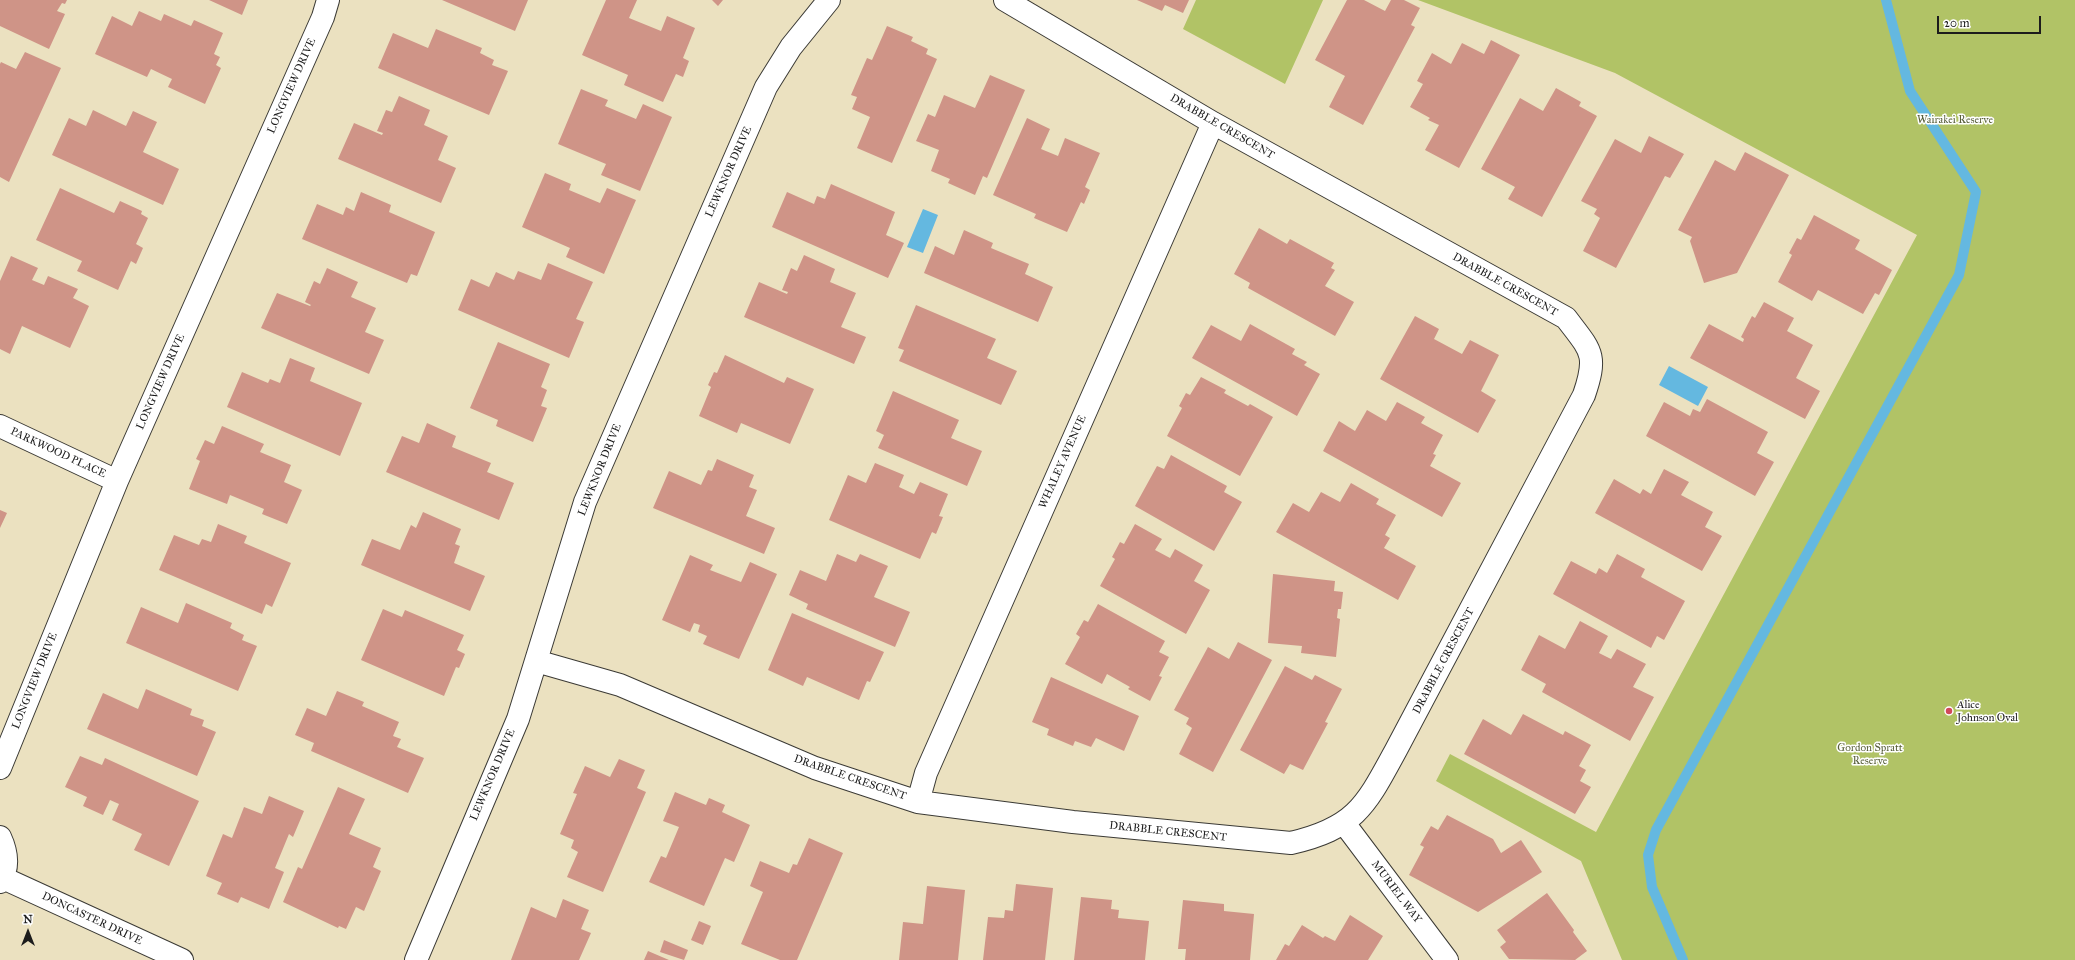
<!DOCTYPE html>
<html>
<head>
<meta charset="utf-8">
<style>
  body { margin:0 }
  #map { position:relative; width:2075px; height:960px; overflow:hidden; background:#ebe1c0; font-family:"IM FELL Great Primer",serif }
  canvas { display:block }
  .north { position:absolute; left:8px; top:912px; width:40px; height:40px; -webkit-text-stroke:3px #fff; paint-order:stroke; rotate:0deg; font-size:11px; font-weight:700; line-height:16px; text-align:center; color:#1c1c1c }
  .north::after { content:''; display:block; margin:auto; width:14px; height:18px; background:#1c1c1c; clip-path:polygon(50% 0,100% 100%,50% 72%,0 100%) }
  .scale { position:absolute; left:1937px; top:16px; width:104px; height:18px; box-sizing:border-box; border:2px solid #1c1c1c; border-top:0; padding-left:5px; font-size:12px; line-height:14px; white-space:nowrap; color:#1c1c1c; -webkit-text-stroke:3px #fff; paint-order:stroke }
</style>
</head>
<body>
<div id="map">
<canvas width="2075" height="960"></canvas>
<div class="north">N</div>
<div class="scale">20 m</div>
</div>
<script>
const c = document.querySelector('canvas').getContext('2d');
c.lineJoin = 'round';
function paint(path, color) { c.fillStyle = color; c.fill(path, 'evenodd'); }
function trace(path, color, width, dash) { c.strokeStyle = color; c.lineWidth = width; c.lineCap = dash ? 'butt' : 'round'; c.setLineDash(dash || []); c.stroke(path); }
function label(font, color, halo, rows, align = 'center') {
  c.font = font + ' "IM FELL Great Primer",serif'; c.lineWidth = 3; c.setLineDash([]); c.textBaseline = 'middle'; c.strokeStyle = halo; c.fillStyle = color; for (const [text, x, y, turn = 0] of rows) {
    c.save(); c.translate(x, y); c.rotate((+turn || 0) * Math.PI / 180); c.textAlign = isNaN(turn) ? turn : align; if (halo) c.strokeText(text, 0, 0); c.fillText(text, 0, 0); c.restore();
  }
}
paint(new Path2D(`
  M1196,0H1323L1285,84L1183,29Z
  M1418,0H2075V960H1622L1581,861L1436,781L1450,754L1596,832L1917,235L1615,73Z`), '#b1c366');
paint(new Path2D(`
  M923,209L938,215L923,253L907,247Z
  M1669,366L1708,387L1698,406L1659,385Z`), '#64b8e0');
trace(new Path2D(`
  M1683,960L1652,887L1648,855L1656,830L1959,275L1976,192L1910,91L1886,0`), '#64b8e0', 10);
paint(new Path2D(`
  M0,0H67L65,4L62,3L57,11L65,14L49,49L0,26Z
  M209,0H248L242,15Z
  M442,0H528L515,31Z
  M606,0H637L629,18L661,31L667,16L695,28L683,58L689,61L683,77L676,74L663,102L624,85L628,75L582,55Z
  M712,0H723L718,6Z
  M1137,0H1189L1183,13L1165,5L1162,11Z
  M1347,0H1364L1385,11L1391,0H1404L1420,8L1411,25L1415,27L1363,125L1329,107L1345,76L1315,60Z
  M139,11L161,21L164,14L191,26L194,20L223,33L214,54L220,57L216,65L221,68L205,104L168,87L172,79L151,69L147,77L95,54L112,16L132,26Z
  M887,26L913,37L911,41L928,49L926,54L937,59L892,163L857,148L870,117L852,109L857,97L851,95L867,58L872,60Z
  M436,29L482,48L480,53L494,60L492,65L508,71L489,115L378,68L393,33L428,48Z
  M1491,40L1520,55L1459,168L1425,150L1439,125L1428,120L1430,118L1410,107L1423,84L1417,81L1432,53L1451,64L1462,43L1484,54Z
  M25,52L61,68L9,182L0,177V64L1,62L16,69Z
  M990,75L1025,90L987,178L983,176L975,195L948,183L950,179L931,171L939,150L916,141L928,114L935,117L944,95L975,108Z
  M1556,88L1581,102L1579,106L1597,116L1542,217L1508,199L1515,187L1481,169L1520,98L1543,111Z
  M581,89L608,100L605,106L636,119L643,104L672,117L640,191L601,175L606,164L558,144Z
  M399,96L430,110L424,125L448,136L438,160L456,168L441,203L338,159L354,123L382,135L383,133L377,131L386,110L392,112Z
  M93,110L126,126L133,111L157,122L143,152L179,169L163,205L52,155L69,118L86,126Z
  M1027,118L1050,129L1041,149L1058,156L1065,138L1100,153L1085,187L1090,190L1084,204L1081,202L1067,232L1034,218L1036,214L993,195Z
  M1649,136L1684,154L1670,178L1665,176L1616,268L1583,251L1600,218L1594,214L1597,209L1581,201L1615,139L1641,153Z
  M1745,152L1789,175L1737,273L1704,283L1690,241L1692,237L1678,230L1715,160L1735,171Z
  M545,173L571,184L569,190L600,203L607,188L636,200L604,274L566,257L570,248L522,227Z
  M831,184L895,212L886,235L904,243L888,278L772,227L787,192L814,204L817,196L825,199Z
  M60,188L114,213L120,201L142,211L141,214L148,218L136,244L143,248L136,264L131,261L118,290L77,271L82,261L36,240Z
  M361,192L391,205L389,212L435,232L417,276L411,274L407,283L302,239L317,204L343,215L346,207L354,211Z
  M1814,215L1860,240L1855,249L1892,270L1879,295L1875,293L1863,314L1818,290L1812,301L1778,282L1792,255L1789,253L1797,238L1801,240Z
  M1259,228L1287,244L1290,239L1334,263L1331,268L1335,270L1325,286L1354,302L1335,336L1248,288L1250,283L1234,274Z
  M964,230L993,243L991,248L1029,264L1025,274L1053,287L1038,322L924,273L935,246L954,255Z
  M804,255L835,269L830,282L856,293L841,327L866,337L854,364L744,317L759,282L787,294L788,292L782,290L791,268L797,271Z
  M11,256L38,268L32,280L44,285L48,276L78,289L73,298L89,306L70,348L22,326L10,354L0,349V281Z
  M548,263L593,282L576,319L584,322L569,358L458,310L471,279L489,287L496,272L514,280L518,271L541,280Z
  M327,268L358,282L351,297L376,308L365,332L384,340L369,374L261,328L277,293L310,306L311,305L305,302L314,281L320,284Z
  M1764,302L1794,318L1787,331L1813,345L1796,378L1820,391L1805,419L1690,358L1709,324L1743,342L1744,339L1741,337L1752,316L1755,318Z
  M916,305L996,339L987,358L1017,371L1001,405L899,361L904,350L898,348Z
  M1415,316L1439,329L1434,339L1462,354L1470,340L1499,355L1481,391L1496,400L1478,433L1380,379Z
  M1250,324L1295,349L1292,354L1307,362L1304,365L1320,374L1297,416L1192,358L1211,325L1241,341Z
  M498,342L550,364L541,387L547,390L541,406L547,408L533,442L496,426L498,420L470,408Z
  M725,355L784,383L787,377L814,389L790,444L741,423L737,433L699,416L711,387L708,385L714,372L717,373Z
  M290,358L315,368L310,381L362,403L340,456L227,407L242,372L268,383L270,379L280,383Z
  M1201,377L1226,390L1224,393L1248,406L1250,404L1273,417L1240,476L1167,436L1182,408L1179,406L1186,393L1190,395Z
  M893,391L959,420L951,438L982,451L967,486L878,448L884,435L876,431Z
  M1707,399L1768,432L1757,453L1774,462L1755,496L1646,436L1664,402L1690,416L1693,409L1700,412Z
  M1397,402L1425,417L1421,423L1443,435L1433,454L1436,455L1430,466L1461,483L1442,517L1323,451L1339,421L1355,431L1367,410L1386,421Z
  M427,423L456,436L452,447L491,463L487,472L514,483L499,520L386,472L402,436L419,443Z
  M222,426L264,444L260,452L291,465L284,482L302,490L287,524L262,514L264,509L230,495L227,504L189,489L200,461L196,459L205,440L214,444Z
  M1171,455L1227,486L1224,492L1242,502L1214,551L1135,506L1157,466L1164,469Z
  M717,459L754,475L749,487L757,490L746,516L775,528L764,554L653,508L669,471L701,485L708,470L712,471Z
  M875,463L904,475L899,487L914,494L920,482L948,494L939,516L943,517L936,534L932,532L920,559L829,520L848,475L866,483Z
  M1664,469L1689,482L1681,495L1713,512L1705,527L1722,536L1702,571L1595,513L1614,479L1640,494L1643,489L1651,494Z
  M1351,483L1379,499L1376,504L1396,515L1385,535L1390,538L1384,548L1416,566L1398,600L1276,532L1293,503L1309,512L1321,492L1340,502Z
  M0,510L7,513L0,528Z
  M423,512L461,529L455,544L460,546L454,563L485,576L470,611L361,565L372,539L400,550L411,525L416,528Z
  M218,524L247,536L244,543L291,563L272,607L266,604L262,614L159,570L174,535L199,545L202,539L211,542Z
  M1135,524L1162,539L1155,550L1170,558L1175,549L1203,565L1194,581L1210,590L1186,634L1100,586L1115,559L1112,557L1120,542L1124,544Z
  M837,554L856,562L860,554L888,566L874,597L910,612L895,647L806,609L808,604L789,595L800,570L826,581Z
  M1617,554L1645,569L1641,577L1685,601L1664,640L1657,636L1651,648L1553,594L1571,561L1596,574L1599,568L1607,573Z
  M690,555L713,565L710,570L741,582L750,562L777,574L739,659L703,644L707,636L698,632L700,625L694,623L690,632L662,620Z
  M1273,574L1335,581L1334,591L1343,592L1341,609H1338L1337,618L1340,619L1336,657L1301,653L1302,646L1268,643Z
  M186,603L232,623L230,628L244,635L242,640L257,646L238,691L126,643L141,607L178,623Z
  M1098,604L1165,641L1159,652L1169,657L1159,676L1162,677L1150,701L1128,689L1130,687L1107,674L1102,684L1065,664L1080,637L1076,634L1084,620L1088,622Z
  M383,609L402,617L405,610L464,635L457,650L465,654L459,668L456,667L444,696L361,660Z
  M792,613L884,652L870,682L867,681L859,700L807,677L803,686L768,670Z
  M1580,621L1608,636L1599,653L1611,659L1617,649L1646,664L1633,687L1654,697L1630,741L1542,692L1546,684L1521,670L1539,635L1565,649Z
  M1238,642L1272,660L1213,772L1179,754L1192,728L1186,724L1189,718L1174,710L1208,647L1229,659Z
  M1285,666L1312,680L1315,675L1342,689L1325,722L1328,723L1303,770L1290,764L1284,774L1240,750Z
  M1051,677L1139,716L1124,751L1096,738L1091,747L1075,741L1073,746L1047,735L1049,729L1032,722Z
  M146,689L192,709L190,715L204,720L202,726L216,732L197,776L87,729L103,693L138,709Z
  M337,691L364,702L362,706L399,722L393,736L401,739L397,747L424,758L408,793L311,751L314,743L295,735L307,708L326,716Z
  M1523,714L1563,735L1565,731L1591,745L1579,766L1586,770L1580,781L1591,787L1575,814L1464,754L1483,719L1511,735Z
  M80,756L102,765L105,758L199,801L169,866L134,850L142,834L112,820L119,804L110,800L103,815L83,806L87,797L65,787Z
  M619,759L645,770L637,788L646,792L603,892L567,877L578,852L571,848L574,840L560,834L577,794L573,793L585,766L610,777Z
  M338,787L365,799L349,834L381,848L373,867L381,871L364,911L356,907L346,929L339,926L338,928L283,902L298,867L302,869Z
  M675,792L706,805L709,798L725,805L722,812L750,825L734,862L725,858L704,906L649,882L661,856L666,858L679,827L663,821Z
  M269,796L304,811L293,837L289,834L275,868L284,872L269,909L241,897L238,903L217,894L222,883L206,876L223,834L232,838L244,807L262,814Z
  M1447,815L1493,839L1501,853L1521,840L1542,872L1478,912L1409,875L1424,847L1420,845L1431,826L1438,830Z
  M809,838L843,853L797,960H780L741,944L763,892L750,886L760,861L789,873L793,864L797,865Z
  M1016,884L1053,888L1045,960H983L988,917L1004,918L1005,910L1013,911Z
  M927,886L965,890L958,960H899L903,922L923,924Z
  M1547,893L1574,930L1573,932L1587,951L1575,960L1509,959L1500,947L1506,942L1497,930Z
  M1081,897L1112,900L1111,909L1119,910L1118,918L1149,921L1145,960H1074Z
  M563,899L589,910L581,929L591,933L579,960H511L531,907L556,918Z
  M1183,900L1224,904V911L1254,914L1250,960H1185L1186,949H1178Z
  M1350,915L1383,936L1368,960H1276L1285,944L1289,946L1302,925L1323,938L1325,936L1335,941Z
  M699,921L711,926L703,945L691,940Z
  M664,940L688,950L684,960L660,952Z
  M648,951L669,960H644Z`), '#cf9487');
const minor = new Path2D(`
  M0,426L117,481
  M536,661L620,685L815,768L918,802L1073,822L1291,843C1356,828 1366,805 1396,750L1584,395C1598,354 1591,351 1566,318L1213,123L1005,0
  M0,768L117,481L323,17L328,0
  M918,802L926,773L1213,123
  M1344,823L1447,960
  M416,960L518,719L585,502L766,87L791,47L829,0`);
const tertiary = new Path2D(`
  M0,837C7,852 9,868 0,882
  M3,878L182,960`);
trace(minor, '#3b3a35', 24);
trace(tertiary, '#3b3a35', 24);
trace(minor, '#fff', 22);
trace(tertiary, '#fff', 22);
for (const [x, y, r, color] of [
  [1949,711,4,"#d1495b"]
]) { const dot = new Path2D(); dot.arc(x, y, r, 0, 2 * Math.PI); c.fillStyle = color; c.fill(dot); trace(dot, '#fff', 1.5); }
label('11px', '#1c1c1c', '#fff', [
  ["LONGVIEW DRIVE",292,86,-66],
  ["DRABBLE CRESCENT",1222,127,30],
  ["LEWKNOR DRIVE",729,172,-66],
  ["DRABBLE CRESCENT",1505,285,29],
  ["LONGVIEW DRIVE",161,382,-66],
  ["PARKWOOD PLACE",58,453,25],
  ["WHALEY AVENUE",1063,462,-66],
  ["LEWKNOR DRIVE",600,470,-68],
  ["DRABBLE CRESCENT",1444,661,-62],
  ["LONGVIEW DRIVE",35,681,-68],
  ["LEWKNOR DRIVE",493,775,-67],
  ["DRABBLE CRESCENT",850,778,19],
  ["DRABBLE CRESCENT",1168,832,6],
  ["MURIEL WAY",1396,892,53],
  ["DONCASTER DRIVE",92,919,25]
]);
label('11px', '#585f3a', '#fff', [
  ["Wairakei Reserve",1955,120],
  ["Gordon Spratt",1870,748],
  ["Reserve",1870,761]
]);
label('11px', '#1c1c1c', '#fff', [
  ["Alice",1957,705],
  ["Johnson Oval",1957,718]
], 'left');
</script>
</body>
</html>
